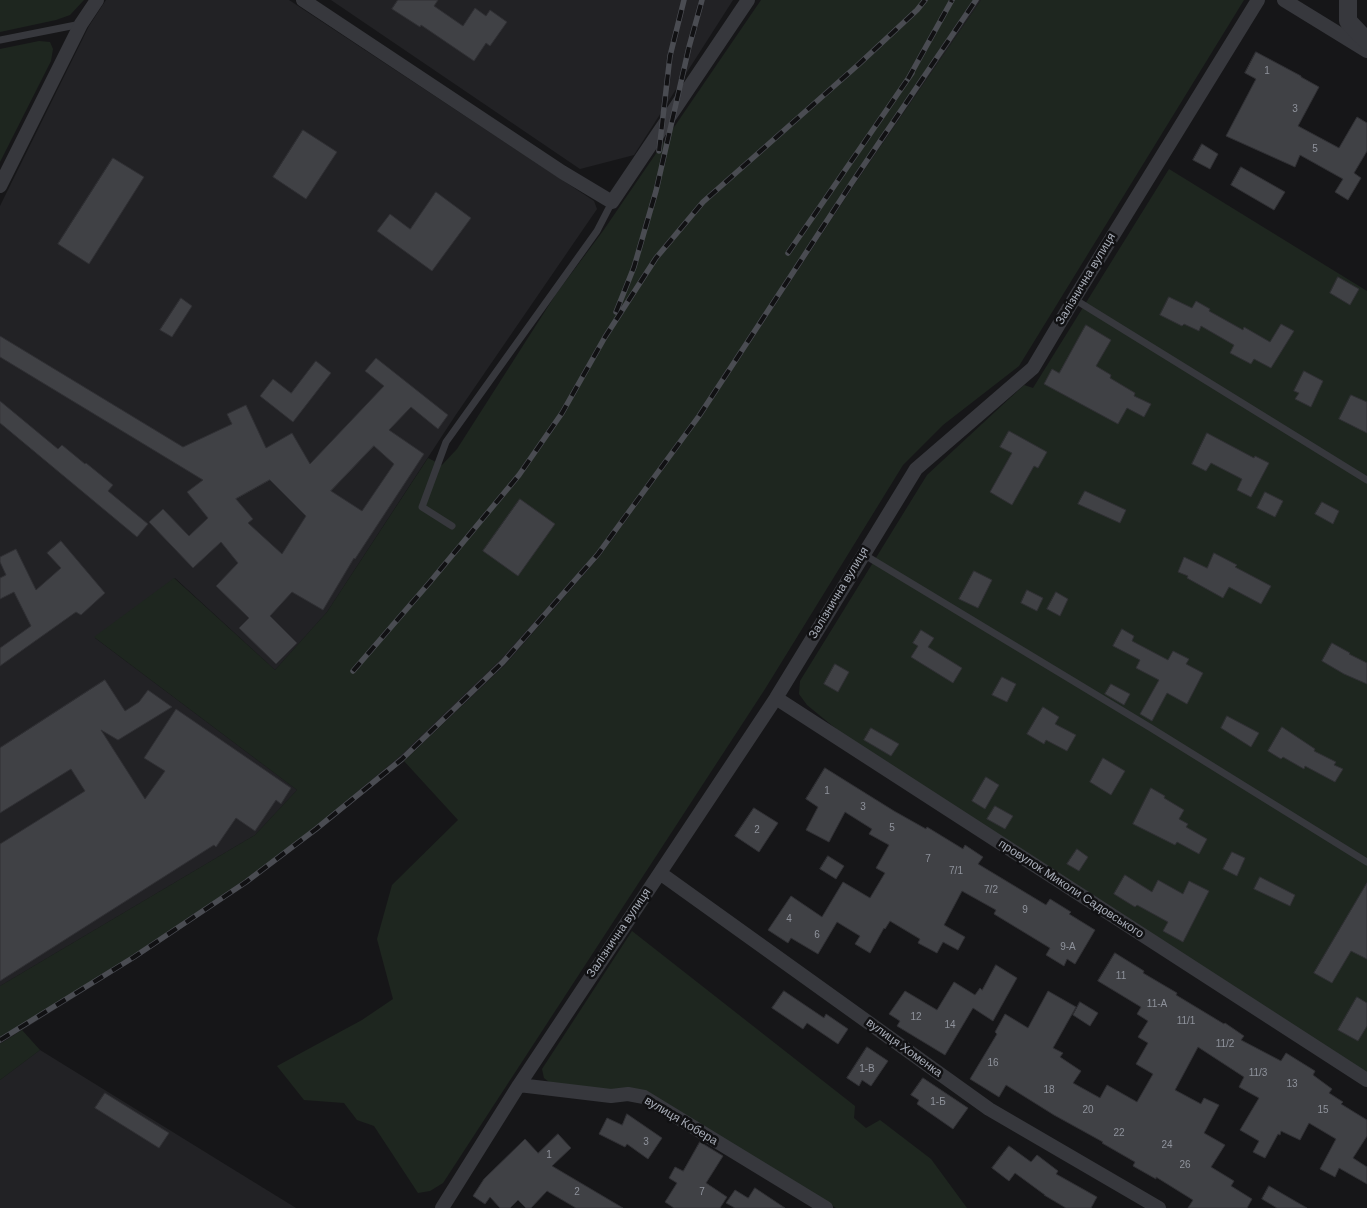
<!DOCTYPE html>
<html>
<head>
<meta charset="utf-8">
<style>
  body { margin:0 }
  canvas { display:block; background:#161618 }
</style>
</head>
<body>
<canvas width="1367" height="1208"></canvas>
<script>
const c = document.querySelector('canvas').getContext('2d');
c.lineJoin = 'round';
function paint(path, color) { c.fillStyle = color; c.fill(path, 'evenodd'); }
function trace(path, color, width, dash) { c.strokeStyle = color; c.lineWidth = width; c.lineCap = dash ? 'butt' : 'round'; c.setLineDash(dash || []); c.stroke(path); }
function label(font, color, halo, rows, align = 'center') {
  c.font = font + ' Helvetica,sans-serif'; c.lineWidth = 5; c.setLineDash([]); c.textBaseline = 'middle'; c.strokeStyle = halo; c.fillStyle = color; for (const [text, x, y, turn = 0] of rows) {
    c.save(); c.translate(x, y); c.rotate((+turn || 0) * Math.PI / 180); c.textAlign = isNaN(turn) ? turn : align; if (halo) c.strokeText(text, 0, 0); c.fillText(text, 0, 0); c.restore();
  }
}
paint(new Path2D(`
  M106,0H289L594,201L597,209L455,416L327,612L275,670L175,578L95,638L297,790L255,835L0,986V206L89,26Z
  M331,0H733L634,155L580,169Z
  M973,0H981L854,185L701,418L600,556L505,665L404,761L318,831L247,884L136,959L0,1044V1038L133,955L243,881L850,183Z
  M40,1050L231,1168L296,1208H0V1080Z`), '#222225');
paint(new Path2D(`
  M0,0H84L70,15L56,20L0,32Z
  M761,0H973L850,183L697,415L596,553L500,660L400,756L315,827L243,881L133,955L0,1038V986L255,835L297,790L94,637L174,578L275,670L327,612L428,458L442,465L457,449L556,294L603,231Z
  M981,0H1244L1019,366L943,425L903,465L765,689L443,1183L430,1191L418,1193L374,1126L357,1120L344,1103L304,1100L277,1066L362,1020L393,999L377,939L392,885L458,820L404,761L505,665L600,556L701,417L854,185Z
  M39,41L50,42L53,49L51,61L0,162V49Z
  M1169,169L1367,291V1074L851,741L807,705L799,694L800,681L927,475L1024,385L1033,388Z
  M632,931L855,1106L854,1118L866,1128L880,1120L931,1159L967,1208H836L644,1092L553,1085L544,1078L542,1069Z
  M22,1030L40,1050L0,1080V1044Z`), '#1e261f');
const building = new Path2D(`
  M398,0H438L434,6L463,26L475,8L486,16L490,10L507,22L490,46L486,43L474,61L421,25L420,27L392,9Z
  M1256,52L1301,76V77L1319,87L1298,126L1339,148L1357,117L1367,123V151L1354,173L1361,178L1348,200L1335,192L1343,179L1300,155L1295,167L1226,136L1256,79L1245,73Z
  M303,130L337,152L306,199L273,177Z
  M1202,144L1218,154L1210,169L1193,160Z
  M113,158L144,177L89,264L58,244Z
  M1241,167L1285,192L1274,210L1231,185Z
  M436,192L471,218L432,271L377,231L390,214L410,229Z
  M1338,277L1359,289L1350,305L1330,293Z
  M1169,297L1192,308L1196,301L1210,309L1209,311L1243,330L1244,327L1270,342L1281,324L1294,331L1271,368L1254,359L1251,364L1230,353L1234,345L1201,326L1199,331L1184,324L1182,326L1160,315Z
  M181,298L192,306L172,337L160,330Z
  M1086,325L1111,340L1096,366L1111,375L1110,378L1135,393L1134,396L1151,404L1144,417L1127,408L1118,424L1044,384L1052,369L1059,373Z
  M0,336L183,447L232,424L227,414L246,405L266,448L292,433L310,464L384,386L365,371L376,358L448,415L438,429L411,407L389,430L424,454L355,559L354,558L323,610L292,592L270,616L297,643L276,664L239,628L249,618L216,586L238,563L221,542L193,568L149,522L163,509L189,536L208,518L187,492L203,480L0,357ZM374,446L394,464L362,511L331,491ZM270,480L306,516L282,554L248,523L253,519L236,499Z
  M316,361L331,373L293,422L260,396L273,379L291,393Z
  M1304,371L1323,381L1311,407L1295,399L1299,393L1294,391Z
  M1351,395L1367,402V433L1339,419Z
  M0,401L58,449L62,445L85,464L86,463L113,485L108,491L148,524L137,537L0,423Z
  M1009,431L1047,452L1038,468L1034,466L1012,505L990,492L1012,453L1000,447Z
  M1207,433L1254,458L1255,456L1269,463L1251,497L1237,490L1242,479L1211,463L1206,471L1192,464Z
  M1085,491L1126,510L1120,523L1078,504Z
  M1265,492L1283,501L1275,517L1257,508Z
  M520,499L555,524L518,576L483,551Z
  M1322,502L1339,511L1333,524L1315,514Z
  M61,541L105,593L81,615L76,612L0,666V648L31,626L14,592L0,599V578L6,575L0,562V557L16,549L36,590L61,568L47,553Z
  M1214,553L1237,565L1235,567L1271,586L1261,604L1229,587L1223,598L1187,578L1188,576L1178,572L1184,557L1207,568Z
  M974,571L992,580L978,608L959,599Z
  M1027,590L1043,598L1037,611L1021,603Z
  M1056,592L1068,599L1060,616L1047,609Z
  M1122,629L1134,636L1132,641L1168,660L1173,651L1189,659L1186,664L1203,673L1187,704L1167,693L1152,721L1140,714L1159,680L1136,668L1140,660L1113,646Z
  M921,630L934,638L928,647L962,668L953,683L911,657L918,646L913,643Z
  M1332,643L1350,653L1349,654L1367,663V684L1344,674L1322,661Z
  M835,664L849,672L838,692L824,684Z
  M1002,677L1016,684L1007,702L992,695Z
  M105,680L125,711L139,702L148,690L172,707L118,740L101,730L145,799L165,771L144,758L176,709L291,788L281,804L276,800L255,831L236,818L216,847L214,845L0,981V844L85,791L71,769L0,813V748Z
  M1111,684L1130,694L1124,705L1105,694Z
  M1043,707L1059,717L1055,724L1076,735L1067,751L1046,740L1044,744L1027,734Z
  M1227,716L1259,733L1251,747L1221,728Z
  M1282,727L1315,749L1314,751L1336,762L1334,765L1343,769L1335,782L1305,766L1304,769L1283,757L1281,759L1268,751Z
  M871,728L899,744L891,756L864,740Z
  M1103,758L1125,771L1111,795L1090,782Z
  M825,768L894,811L926,829L927,827L963,849L965,845L983,857L978,864L1046,905L1050,899L1071,912L1069,914L1095,930L1075,964L1067,959L1064,966L1046,955L1050,948L994,914L996,910L962,891L944,925L965,937L958,950L943,942L937,953L918,943L920,939L890,921L885,929L884,928L870,953L855,944L860,936L837,922L818,954L791,938L788,943L768,930L791,896L822,917L843,882L870,898L885,873L876,868L889,845L869,834L872,829L845,812L829,842L806,830L818,807L806,799Z
  M986,777L999,785L985,809L972,801Z
  M1151,788L1165,796L1164,798L1184,810L1179,819L1188,824L1186,827L1207,839L1199,854L1177,842L1175,845L1133,824Z
  M995,806L1013,816L1005,829L987,819Z
  M754,808L778,823L759,852L735,836Z
  M1077,849L1088,857L1079,871L1067,864Z
  M1232,852L1245,858L1237,876L1223,869Z
  M828,856L844,866L836,879L820,869Z
  M1125,875L1152,892L1158,880L1183,894L1189,881L1209,891L1183,942L1163,931L1168,922L1137,905L1135,907L1114,894Z
  M1260,877L1295,895L1290,906L1254,889Z
  M1367,883V959L1351,951L1332,983L1314,973Z
  M1115,953L1144,971L1143,973L1177,993L1176,995L1224,1024L1225,1023L1244,1036L1241,1040L1281,1061L1286,1053L1315,1071L1313,1075L1332,1089L1329,1093L1343,1102L1341,1104L1367,1120V1136L1353,1158L1367,1167V1184L1339,1168L1335,1177L1320,1169L1336,1139L1309,1123L1300,1140L1281,1131L1280,1135L1278,1134L1265,1158L1253,1152L1259,1141L1240,1130L1259,1098L1239,1087L1244,1077L1198,1047L1175,1090L1201,1104L1204,1098L1219,1105L1204,1133L1225,1145L1211,1167L1234,1181L1231,1186L1252,1199L1247,1208H1188L1193,1200L1156,1177V1179L1133,1166L1135,1162L1102,1143L1103,1142L1054,1115L1006,1085L999,1097L970,1079L997,1034L995,1032L1005,1014L1028,1028L1048,991L1076,1007L1053,1048L1063,1053L1060,1057L1081,1071L1073,1083L1100,1098L1107,1085L1137,1102L1153,1074L1136,1064L1148,1043L1138,1037L1148,1021L1137,1014L1141,1007L1098,981Z
  M996,965L1017,978L993,1021L973,1008L945,1055L897,1026L900,1021L889,1014L905,991L937,1010L954,982L975,995L980,988L982,990Z
  M784,991L824,1018L826,1014L848,1029L838,1044L807,1023L803,1029L772,1008Z
  M1357,997L1367,1003V1026L1358,1041L1338,1030Z
  M1080,1002L1098,1013L1090,1026L1073,1015Z
  M867,1047L888,1061L871,1086L862,1080L859,1086L847,1078Z
  M923,1078L968,1108L953,1129L917,1104L919,1100L911,1095Z
  M105,1093L169,1133L159,1148L95,1108Z
  M627,1114L662,1138L648,1159L627,1144L625,1147L599,1134L607,1118L622,1125Z
  M558,1134L571,1148L552,1166L623,1208H576L547,1191L531,1208H526L518,1200L510,1208H500L490,1197L485,1204L473,1196L484,1179L525,1139L538,1153Z
  M700,1142L723,1156L706,1183L727,1197L720,1208H674L665,1202L677,1183L669,1178L675,1167L683,1171Z
  M1009,1146L1031,1162L1037,1155L1058,1171L1056,1174L1097,1197L1091,1208H1066L1044,1195H1045L1015,1173L1009,1181L992,1168Z
  M1269,1186L1307,1208H1277L1262,1199Z
  M755,1188L785,1208H735L726,1203L735,1190L748,1198Z`);
paint(building, '#404145');
trace(building, '#303034', 1);
trace(new Path2D(`
  M0,40L81,24
  M1074,299L1367,480
  M452,526L422,507L446,442L597,231L612,202
  M863,554L1151,728L1367,862`), '#37383d', 7);
trace(new Path2D(`
  M303,0L562,172L612,202L748,0
  M1284,0L1367,51
  M0,186L81,24L97,0
  M776,698L1367,1080
  M660,873L989,1109L1159,1208
  M519,1085L611,1096L628,1094L644,1097L826,1208
  M442,1208L519,1085L776,698L916,469L1033,368L1074,299L1258,0`), '#37383d', 14);
trace(new Path2D(`
  M1348,0V21L1367,41`), '#37383d', 18);
const rail = new Path2D(`
  M908,79L952,0
  M659,151L670,56L684,0
  M788,253L912,73
  M616,312L634,267L656,191L689,47L702,0
  M353,671L430,582L519,475L562,413L605,337L656,258L703,202L859,64L917,10L925,0
  M0,1040L134,957L246,882L316,829L402,759L503,662L598,554L699,416L851,184L976,0`);
trace(rail, '#4a4c52', 5.5);
trace(rail, '#111113', 4, [11]);
label('10px', '#8e929b', null, [
  ["1",1267,71],
  ["3",1295,109],
  ["5",1315,149],
  ["1",827,791],
  ["3",863,807],
  ["5",892,828],
  ["2",757,830],
  ["7",928,859],
  ["7/1",956,871],
  ["7/2",991,890],
  ["9",1025,910],
  ["4",789,919],
  ["6",817,935],
  ["9-А",1068,947],
  ["11",1121,976],
  ["11-А",1157,1004],
  ["12",916,1017],
  ["11/1",1186,1021],
  ["14",950,1025],
  ["11/2",1225,1044],
  ["16",993,1063],
  ["1-В",867,1069],
  ["11/3",1258,1073],
  ["13",1292,1084],
  ["18",1049,1090],
  ["1-Б",938,1102],
  ["20",1088,1110],
  ["15",1323,1110],
  ["22",1119,1133],
  ["3",646,1142],
  ["24",1167,1145],
  ["1",549,1155],
  ["26",1185,1165],
  ["2",577,1192],
  ["7",702,1192]
]);
label('12px', '#a8adb8', '#111113', [
  ["Залізнична вулиця",1086,279,-59],
  ["Залізнична вулиця",839,593,-59],
  ["провулок Миколи Садовського",1071,889,33],
  ["Залізнична вулиця",619,933,-56],
  ["вулиця Хоменка",904,1048,36],
  ["вулиця Кобера",681,1121,31]
]);
</script>
</body>
</html>
